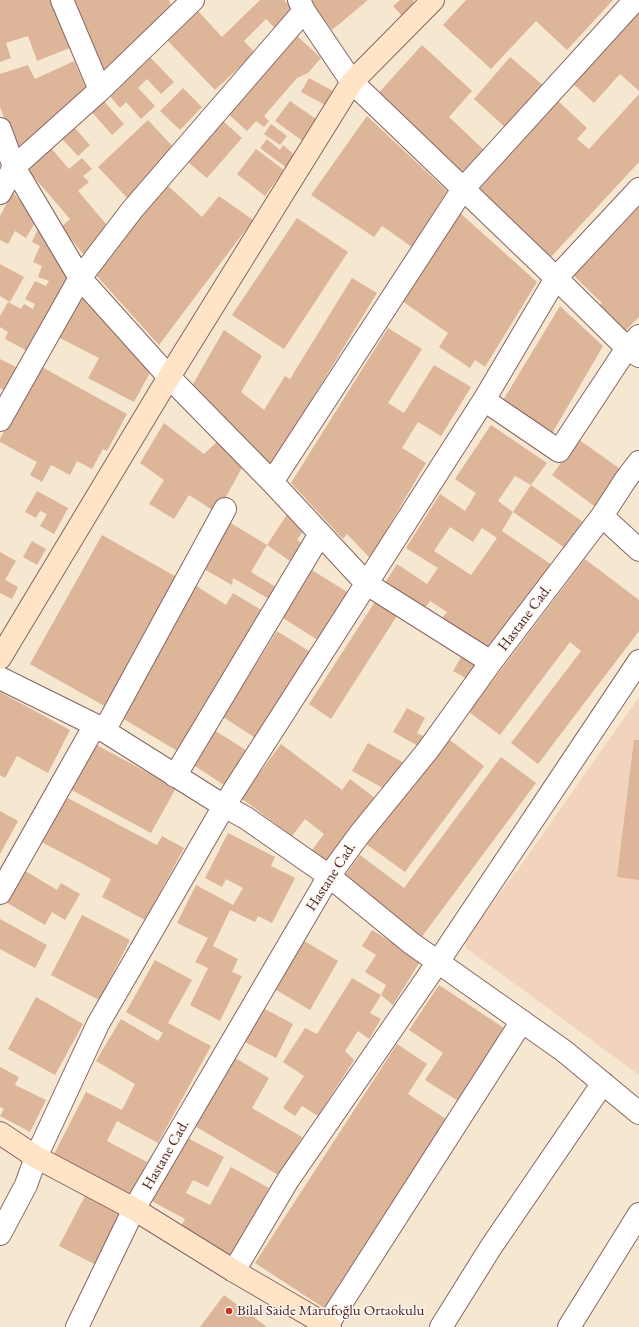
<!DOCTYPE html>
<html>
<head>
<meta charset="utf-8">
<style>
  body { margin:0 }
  canvas { display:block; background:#f6e7d0 }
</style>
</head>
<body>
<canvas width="639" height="1327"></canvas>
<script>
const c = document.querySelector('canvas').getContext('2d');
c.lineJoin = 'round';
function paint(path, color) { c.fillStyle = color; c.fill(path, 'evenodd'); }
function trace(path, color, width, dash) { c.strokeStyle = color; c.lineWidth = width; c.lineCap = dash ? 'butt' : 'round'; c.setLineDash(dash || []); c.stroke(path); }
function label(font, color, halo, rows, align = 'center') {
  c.font = font + ' "EB Garamond",serif'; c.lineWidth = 3; c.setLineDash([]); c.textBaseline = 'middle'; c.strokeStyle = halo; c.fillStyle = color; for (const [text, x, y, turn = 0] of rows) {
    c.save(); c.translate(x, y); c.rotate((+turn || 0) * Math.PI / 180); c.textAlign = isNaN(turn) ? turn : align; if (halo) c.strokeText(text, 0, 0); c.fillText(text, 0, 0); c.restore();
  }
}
paint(new Path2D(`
  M639,697V1075L466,948L465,940L521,865Z`), '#f2d4be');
paint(new Path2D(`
  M0,0H53L72,47L37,61L28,36L6,43L11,58L0,62Z
  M72,0H169L173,10L103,76Z
  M260,0H284L294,11L275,28L266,19L244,41L255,53L215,90L167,40L198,11L222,37Z
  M308,0H368L332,30Z
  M400,0H413L415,3L401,15L393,6Z
  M466,0H613L567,50L536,21L491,69L443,25Z
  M639,5V91L620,74L594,103L570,81Z
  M295,34L321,58L308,73L297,78L264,116L269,121L264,127L256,121L247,131L226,112Z
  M422,45L472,91L449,117L484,150L460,176L375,97Z
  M149,56L174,82L161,94L147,79L138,88L155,106L141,119L126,102L120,108L108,94Z
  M510,57L544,86L507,129L474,99Z
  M74,61L88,93L16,149L0,107V74L28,65L35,79Z
  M309,78L333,91L325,105L301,92Z
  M183,88L202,107L180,130L160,111Z
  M639,94V162L550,258L475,188L557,100L587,128L577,139L589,149Z
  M102,99L124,124L112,135L90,110Z
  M290,101L322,123L307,144L275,121Z
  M367,116L447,191L412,247L382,226L374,237L311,195Z
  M148,120L175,149L131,202L98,167Z
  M223,121L242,138L207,178L188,162Z
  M271,124L287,136L280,145L264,134Z
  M74,127L90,145L78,156L62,139Z
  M267,139L280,150L283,145L296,156L287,168L260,148Z
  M51,148L69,169L82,158L92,169L83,176L89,182L78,191L112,231L84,255L61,227L70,219L27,169Z
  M256,149L284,170L265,196L237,174Z
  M166,184L202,217L219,196L253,220L159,345L95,274Z
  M13,192L36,221L26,238L15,231L8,244L0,240V216Z
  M639,203V317L622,334L596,308L602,303L572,274Z
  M460,213L537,282L485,367L475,360L470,368L439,347L448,333L402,301Z
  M297,218L348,252L284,349L232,315Z
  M39,226L74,279L33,354L5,339L8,332L0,327V316L8,302L21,309L24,304L33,309L35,304L25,299L35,281L46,286L49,281L38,277L42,266L33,262L40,246L32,242Z
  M0,264L24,277L10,302L0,296Z
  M352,278L377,293L271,466L193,384L224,330L262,356L241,392L264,410L285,376L290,379Z
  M82,292L152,369L134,402L88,378L99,358L58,337Z
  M560,306L603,346L550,437L502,402Z
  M388,328L422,349L388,403L404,413L434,365L471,387L441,436L418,422L402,448L426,463L370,558L347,534L343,539L291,483Z
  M0,359L18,368L6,391L0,388Z
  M40,366L127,414L107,451L103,449L92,469L77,461L70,475L51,465L42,482L30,475L37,462L0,442V439Z
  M164,423L204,454L219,440L243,466L217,513L189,495L174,519L149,504L164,480L140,463Z
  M491,425L547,463L531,485L515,476L498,501L513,512L502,531L552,565L493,653L442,618L447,612L430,601L422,612L383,586L397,564L427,584L438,568L406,548L440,494L465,511L476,493L455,479ZM450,527L473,542L482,528L497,538L471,575L434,551Z
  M578,439L623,471L597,508L552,475Z
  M531,485L583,522L565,548L513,512Z
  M37,491L68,508L54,534L40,526L47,514L40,511L36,518L25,512Z
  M290,510L305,528L297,540L306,546L294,564L267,545L251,572L276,587L269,599L233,578L232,585L197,565L224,519L267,545Z
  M102,535L180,579L108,708L30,664Z
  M32,541L46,549L37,565L23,557Z
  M0,552L16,561L5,580L18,587L12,599L0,593Z
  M585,559L639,600V631L538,764L511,743L581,651L570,642L500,735L469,712Z
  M312,570L350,594L321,642L283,618Z
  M195,585L226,605L233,593L263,611L179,752L117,715Z
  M378,597L400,611L331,719L309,704Z
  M277,631L312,653L257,739L223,717Z
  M463,654L479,664L469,680L453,671Z
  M0,692L70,730L48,773L17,756L5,778L0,775Z
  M407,708L425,718L417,733L425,737L420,747L393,732Z
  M214,730L249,752L227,787L192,764Z
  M446,737L484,766L405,872L366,844Z
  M634,740H639V880L617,877Z
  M93,743L176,788L151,833L68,788Z
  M368,743L408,765L392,793L352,771Z
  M281,744L342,790L350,779L379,801L328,868L309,854L324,834L305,819L292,836L241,798Z
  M501,757L536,783L421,938L342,879L360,855L404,888Z
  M62,795L157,845L162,836L184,848L145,920L102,897L111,879L38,840Z
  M0,811L18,821L0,854Z
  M228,833L275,857L271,866L295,878L272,923L258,916L255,922L230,910L213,946L238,959L232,972L242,976L220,1021L190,1005L208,968L195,962L208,938L177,923L196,885L233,905L243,888L226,879L222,887L205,878Z
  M22,869L57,890L61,883L80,894L65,920L52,912L45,925L4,901Z
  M82,915L130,940L99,1000L51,975Z
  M0,919L47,945L35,968L0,949Z
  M372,930L421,960L393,1005L381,995L386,985L365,972L376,955L362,946Z
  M301,939L338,961L310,1010L273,988Z
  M155,960L192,980L168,1023L211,1046L158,1143L117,1121L107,1141L147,1162L130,1197L52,1158L86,1092L122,1110L135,1084L96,1061L121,1019L158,1041L163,1033L126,1012Z
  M352,978L381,995L370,1013L381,1019L369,1039L358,1031L345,1051L354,1060L318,1116L302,1106L295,1116L283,1108L304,1076L283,1062L305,1028L317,1034Z
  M439,985L510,1032L463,1104L425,1080L443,1053L409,1030Z
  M36,997L83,1024L55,1075L8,1049Z
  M261,1007L293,1024L276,1058L243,1041Z
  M397,1044L427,1064L408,1094L446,1119L324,1308L255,1263Z
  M232,1056L269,1078L252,1108L302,1137L280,1176L193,1125Z
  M0,1067L19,1077L15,1085L46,1100L30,1132L0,1116L4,1109L0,1107Z
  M180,1134L224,1157L208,1187L193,1180L186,1193L210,1205L231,1167L269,1188L230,1260L178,1232L185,1219L146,1198Z
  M85,1196L124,1216L98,1266L59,1246Z
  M224,1295L267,1327H200Z`), '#ddb599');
const street = new Path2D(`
  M62,0L100,90
  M299,0L304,11L352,82L556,278L627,348L639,356
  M0,129L14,167L80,278L169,377L272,482L367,584L491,662
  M0,193L14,167L100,90L193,0
  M484,400L559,451L627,348L639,336
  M0,420L80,278L132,210L304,11
  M272,482L463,189L635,0
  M602,516L639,550
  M0,678L95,725L224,806L246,818L329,876L411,943L564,1051L639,1113
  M104,731L225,509
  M175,776L320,534
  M0,893L95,725
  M0,1234L26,1185L36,1157L98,1024L224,806L484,400L556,278L639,189
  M234,1271L288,1180L438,962L639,661
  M77,1327L134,1209L329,876L359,835L428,750L491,662L602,516L626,479L639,462
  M326,1327L522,1021
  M441,1327L491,1247L603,1083
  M569,1327L639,1214`);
const secondary = new Path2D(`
  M0,658L169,377L352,82L433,0
  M0,1133L36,1157L134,1209L234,1271L330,1327`);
trace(street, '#866565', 24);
trace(secondary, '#866565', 24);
trace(street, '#fff', 22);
trace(secondary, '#ffe4c6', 22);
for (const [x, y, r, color] of [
  [229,1311,4,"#c8321e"]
]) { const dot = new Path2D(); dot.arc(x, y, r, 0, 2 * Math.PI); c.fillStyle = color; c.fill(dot); trace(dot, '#fbf7ec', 1.5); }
label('15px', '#4a1f2b', '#fbf7ec', [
  ["Hastane Cad.",525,618,-53],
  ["Hastane Cad.",331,877,-57],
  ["Hastane Cad.",166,1155,-60]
]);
label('15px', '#4a1f2b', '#fbf7ec', [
  ["Bilal Saide Marufoğlu Ortaokulu",237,1311]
], 'left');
</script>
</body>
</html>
